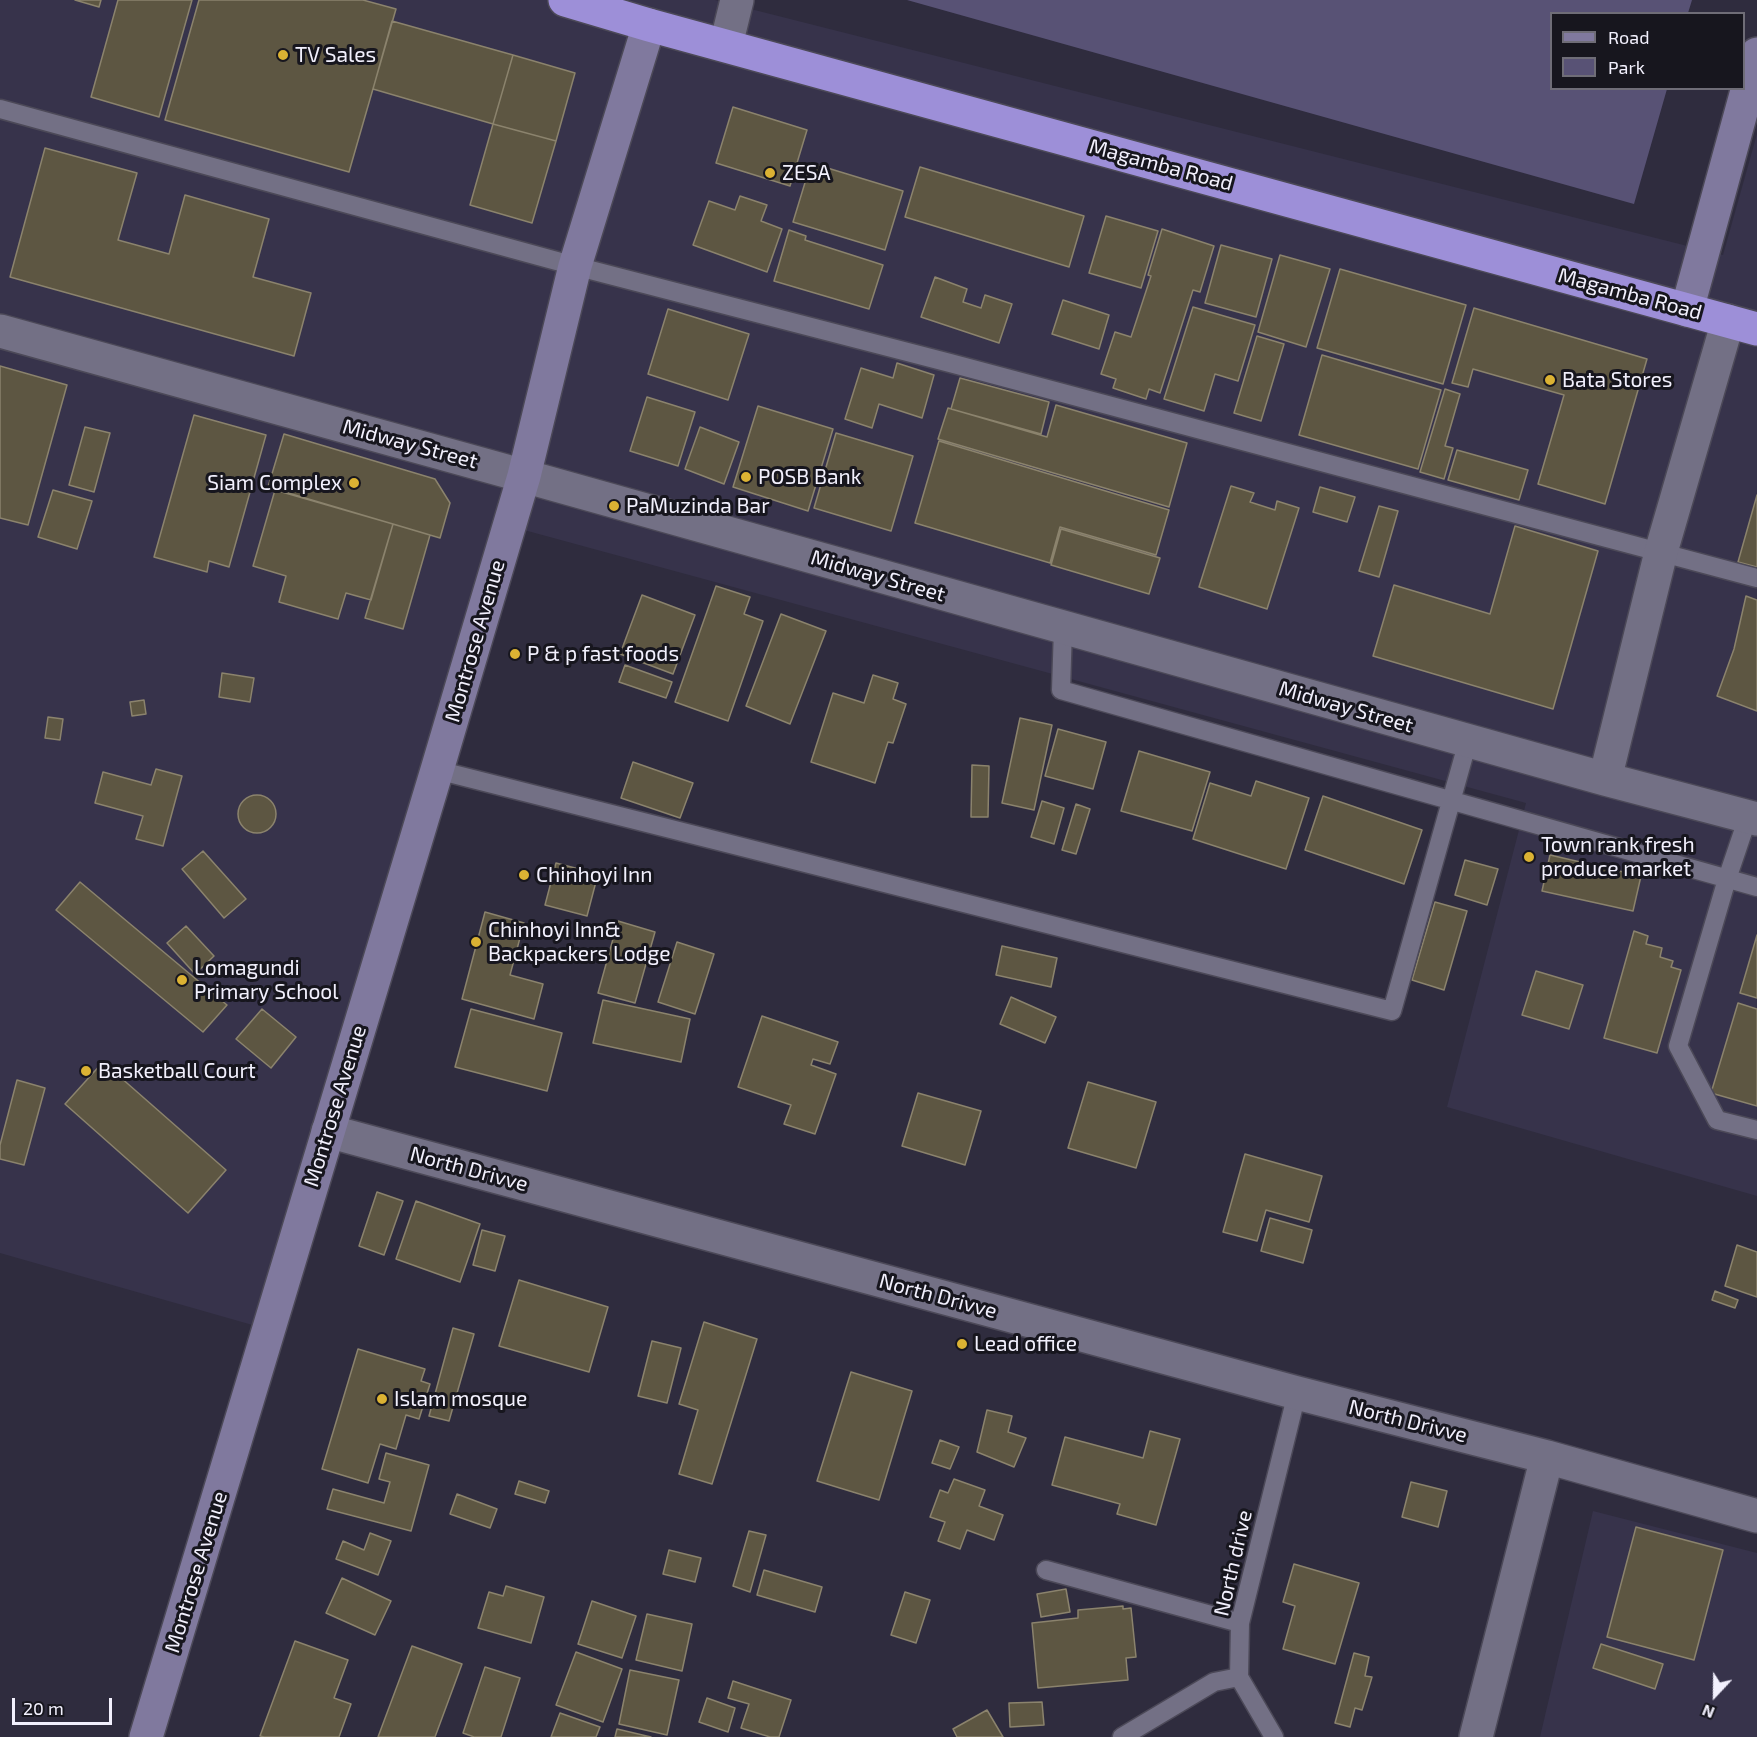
<!DOCTYPE html>
<html>
<head>
<meta charset="utf-8">
<style>
  body { margin:0 }
  #map { position:relative; width:1757px; height:1737px; overflow:hidden; background:#2f2c3e; font-family:"Exo 2",sans-serif }
  canvas { display:block }
  .legend { position:absolute; left:1550px; top:12px; width:195px; height:78px; box-sizing:border-box; background:#17161e; border:2px solid #6f6d77; margin:0; padding:8px 10px; list-style:none; font-size:18px; color:#f2f0fd }
  .legend li { display:flex; align-items:center; gap:12px; height:30px }
  .legend b { width:30px; border:2px solid #6f6d77 }
  .north { position:absolute; left:1685px; top:1665px; width:60px; height:60px; -webkit-text-stroke:4px #17161e; paint-order:stroke; rotate:202deg; font-size:16px; font-weight:700; line-height:24px; text-align:center; color:#f2f0fd }
  .north::after { content:''; display:block; margin:auto; width:21px; height:27px; background:#f2f0fd; clip-path:polygon(50% 0,100% 100%,50% 72%,0 100%) }
  .scale { position:absolute; left:12px; top:1698px; width:100px; height:27px; box-sizing:border-box; border:3px solid #f2f0fd; border-top:0; padding-left:8px; font-size:18px; line-height:21px; white-space:nowrap; color:#f2f0fd; -webkit-text-stroke:4px #17161e; paint-order:stroke }
</style>
</head>
<body>
<div id="map">
<canvas width="1757" height="1737"></canvas>
<ul class="legend">
<li><b style="height:8px;background:#80799e"></b>Road</li>
<li><b style="height:16px;background:#585275"></b>Park</li>
</ul>
<div class="north">N</div>
<div class="scale">20 m</div>
</div>
<script>
const c = document.querySelector('canvas').getContext('2d');
c.lineJoin = 'round';
function paint(path, color) { c.fillStyle = color; c.fill(path, 'evenodd'); }
function trace(path, color, width, dash) { c.strokeStyle = color; c.lineWidth = width; c.lineCap = dash ? 'butt' : 'round'; c.setLineDash(dash || []); c.stroke(path); }
function label(font, color, halo, rows, align = 'center') {
  c.font = font + ' "Exo 2",sans-serif'; c.lineWidth = 6; c.setLineDash([]); c.textBaseline = 'middle'; c.strokeStyle = halo; c.fillStyle = color; for (const [text, x, y, turn = 0] of rows) {
    c.save(); c.translate(x, y); c.rotate((+turn || 0) * Math.PI / 180); c.textAlign = isNaN(turn) ? turn : align; if (halo) c.strokeText(text, 0, 0); c.fillText(text, 0, 0); c.restore();
  }
}
paint(new Path2D(`
  M0,0H715L1723,255L1757,134V1196L1447,1107L1526,803L502,524L256,1326L0,1253Z
  M1593,1511L1757,1553V1737H1540Z`), '#37334b');
paint(new Path2D(`
  M907,0H1692L1688,13L1552,14V88L1667,89L1634,204Z`), '#585275');
const building = new Path2D(`
  M75,0H101L99,7Z
  M118,0H192L159,117L91,97Z
  M199,0H363L396,9L349,172L165,120Z
  M392,21L513,55L493,124L373,89Z
  M513,55L575,73L556,141L493,124Z
  M733,107L807,130L790,186L716,163Z
  M493,124L556,141L532,223L470,205Z
  M45,148L137,173L118,240L169,254L185,195L269,219L253,277L311,293L294,356L10,277Z
  M811,163L903,191L885,250L793,222Z
  M920,167L1084,216L1069,267L905,217Z
  M740,196L767,205L761,221L782,229L767,272L693,245L709,201L735,210Z
  M1106,216L1158,231L1141,288L1089,273Z
  M1162,229L1214,246L1200,292L1193,290L1160,393L1149,389L1146,399L1113,388L1116,379L1101,374L1115,332L1131,337L1151,276L1148,275Z
  M789,230L806,236L805,240L883,265L869,309L774,281Z
  M1221,245L1272,259L1256,317L1205,303Z
  M1280,255L1330,269L1306,347L1258,332Z
  M1340,269L1466,305L1443,384L1317,348Z
  M935,277L967,289L963,302L981,308L985,295L1012,304L999,343L921,317Z
  M1063,300L1109,315L1099,349L1052,334Z
  M1193,307L1255,325L1238,381L1215,374L1204,411L1164,399Z
  M1474,308L1647,359L1605,504L1538,484L1564,395L1473,369L1468,387L1452,383Z
  M668,309L749,334L728,400L648,374Z
  M1257,336L1284,344L1261,421L1234,413Z
  M1322,355L1441,390L1418,469L1299,435Z
  M897,363L934,375L922,418L879,404L872,428L845,419L861,368L893,378Z
  M0,366L67,385L28,525L0,518Z
  M960,378L1049,402L1041,434L951,409Z
  M1445,389L1460,394L1445,446L1453,448L1444,479L1420,472Z
  M647,397L695,412L678,466L630,451Z
  M1056,405L1187,443L1169,507L938,439L948,408L1047,437Z
  M758,406L833,429L808,511L733,487Z
  M194,415L266,435L229,567L209,561L207,572L154,557Z
  M85,427L110,433L94,492L69,485Z
  M700,427L739,442L724,484L685,469Z
  M836,433L913,456L891,531L814,508Z
  M284,434L435,479L450,503L440,538L268,487Z
  M939,441L1169,510L1156,555L1060,527L1050,563L915,523Z
  M1457,450L1528,470L1519,500L1448,480Z
  M1231,486L1254,493L1250,502L1275,510L1277,501L1299,508L1267,609L1199,587Z
  M1320,487L1355,497L1347,522L1313,512Z
  M53,490L92,501L77,549L38,537Z
  M275,490L393,524L371,600L346,593L338,619L279,602L286,576L253,566Z
  M1757,495V567L1738,562Z
  M1379,506L1398,511L1379,577L1359,571Z
  M393,524L430,535L403,629L365,618Z
  M1515,526L1598,551L1553,709L1373,656L1394,585L1490,614Z
  M1061,529L1160,558L1149,594L1051,565Z
  M716,586L750,597L744,614L763,621L728,721L675,702Z
  M642,595L695,615L673,674L620,654Z
  M1746,596L1757,600V711L1717,696L1734,649Z
  M781,614L826,631L790,724L746,706Z
  M625,665L672,682L666,698L619,682Z
  M222,673L254,678L250,702L219,697Z
  M873,675L898,683L893,699L906,704L893,743L888,742L875,783L811,762L833,693L864,703Z
  M144,700L146,714L132,716L130,702Z
  M48,717L63,719L60,740L45,738Z
  M1020,718L1052,725L1034,810L1002,803Z
  M1058,729L1106,742L1093,789L1045,776Z
  M1139,751L1210,772L1192,831L1121,811Z
  M633,762L693,783L680,818L621,798Z
  M972,765L989,766L988,817H971Z
  M156,769L182,776L163,846L136,839L143,816L95,803L103,772L151,785Z
  M1256,781L1309,798L1286,869L1193,839L1210,783L1251,796Z
  M238 814a19 19 0 1 1 38 0a19 19 0 1 1-38 0Z
  M1323,796L1422,830L1404,884L1305,850Z
  M1042,801L1064,808L1054,844L1031,837Z
  M1076,804L1090,809L1076,854L1062,850Z
  M203,851L246,899L224,918L182,869Z
  M1550,855L1641,876L1633,911L1542,891Z
  M1465,860L1498,869L1487,905L1455,895Z
  M556,863L598,874L587,916L545,905Z
  M80,882L227,1005L203,1032L56,910Z
  M1435,902L1467,911L1444,990L1412,980Z
  M485,912L524,923L510,975L543,984L534,1019L462,999Z
  M618,921L655,932L635,1003L598,993Z
  M186,926L214,956L195,974L167,943Z
  M1634,931L1648,936L1646,944L1662,948L1660,957L1673,961L1671,967L1681,970L1657,1053L1604,1038Z
  M1757,935V998L1740,993Z
  M677,942L714,954L695,1014L658,1002Z
  M1002,946L1057,958L1051,987L996,975Z
  M1536,971L1583,985L1569,1029L1522,1015Z
  M1011,997L1056,1017L1045,1043L1000,1024Z
  M603,1000L690,1019L681,1062L593,1043Z
  M1738,1003L1757,1009V1106L1711,1093Z
  M262,1009L296,1037L271,1068L236,1039Z
  M471,1009L562,1033L547,1091L455,1067Z
  M762,1016L838,1042L830,1064L813,1059L811,1065L836,1074L815,1134L784,1124L791,1105L738,1087Z
  M103,1062L226,1170L188,1213L65,1104Z
  M17,1080L45,1088L24,1165L0,1159V1145Z
  M1088,1082L1156,1102L1136,1168L1068,1148Z
  M918,1093L981,1111L965,1165L902,1146Z
  M1245,1154L1322,1176L1309,1222L1266,1210L1257,1241L1223,1232Z
  M377,1192L403,1201L384,1255L359,1246Z
  M416,1201L480,1224L460,1282L396,1259Z
  M1270,1218L1312,1230L1303,1263L1261,1251Z
  M482,1230L505,1236L495,1271L473,1265Z
  M1737,1245L1757,1252V1297L1725,1286Z
  M519,1280L608,1307L589,1372L499,1346Z
  M1715,1291L1738,1300L1735,1308L1712,1300Z
  M704,1322L757,1339L712,1484L679,1474L698,1410L679,1404Z
  M453,1328L474,1334L449,1421L429,1416Z
  M652,1341L681,1348L667,1403L638,1396Z
  M358,1349L425,1369L421,1381L430,1384L419,1419L406,1415L396,1449L380,1444L368,1483L322,1469Z
  M851,1372L912,1391L879,1500L817,1481Z
  M987,1410L1012,1416L1008,1432L1026,1438L1014,1467L977,1452Z
  M1150,1431L1180,1439L1156,1525L1117,1514L1120,1504L1052,1485L1065,1437L1143,1458Z
  M940,1440L959,1447L950,1469L932,1463Z
  M386,1453L429,1465L411,1531L327,1509L333,1489L384,1503L390,1482L379,1479Z
  M954,1479L985,1490L979,1506L1003,1515L994,1540L967,1530L960,1549L938,1541L945,1522L930,1517L940,1490L948,1493Z
  M519,1481L549,1491L545,1503L515,1494Z
  M1411,1482L1447,1491L1438,1527L1402,1517Z
  M457,1494L497,1509L490,1528L450,1514Z
  M1636,1527L1723,1550L1694,1660L1607,1637Z
  M749,1531L766,1535L750,1592L733,1586Z
  M370,1533L391,1541L378,1575L336,1559L343,1541L364,1550Z
  M669,1550L701,1558L695,1582L663,1574Z
  M1294,1564L1359,1583L1335,1664L1283,1649L1295,1606L1283,1602Z
  M764,1570L822,1587L815,1612L757,1595Z
  M342,1578L391,1601L375,1635L326,1613Z
  M506,1586L544,1597L531,1643L478,1628L489,1592L503,1596Z
  M1066,1589L1070,1612L1041,1617L1037,1594Z
  M905,1592L930,1600L916,1643L891,1635Z
  M592,1601L636,1616L622,1658L578,1644Z
  M1123,1606V1609L1131,1608L1136,1657L1126,1658L1128,1680L1038,1688L1032,1623L1078,1618V1610Z
  M647,1614L692,1624L682,1671L636,1660Z
  M295,1641L348,1660L334,1698L351,1704L339,1737H264L260,1736Z
  M1601,1644L1663,1664L1655,1689L1593,1668Z
  M412,1646L462,1664L435,1737H378Z
  M576,1652L622,1669L603,1722L556,1705Z
  M1354,1653L1369,1657L1365,1676L1372,1677L1362,1710L1355,1708L1350,1727L1335,1723Z
  M485,1667L520,1678L501,1737H474L463,1733Z
  M630,1670L679,1680L667,1735L619,1724Z
  M733,1681L791,1700L779,1737H770L741,1728L749,1704L728,1698Z
  M707,1698L735,1708L728,1732L699,1722Z
  M1042,1702L1044,1725L1010,1727L1009,1703Z
  M987,1710L1003,1737H957L953,1729Z
  M560,1713L600,1727L596,1737H551Z
  M617,1729L651,1737H615Z`);
paint(building, '#5d5642');
trace(building, '#8b836d', 1.5);
const lane = new Path2D(`
  M0,109L575,266L950,363L1757,578
  M1063,628L1061,690L1757,887
  M437,770L1392,1011L1468,741
  M1748,817L1727,879L1678,1046L1717,1120L1757,1130
  M1046,1570L1240,1623
  M1122,1737L1214,1682L1239,1677
  M1274,1737L1239,1677L1240,1623L1297,1393`);
const street = new Path2D(`
  M726,45L737,0
  M0,331L524,476L1605,779L1757,819
  M1605,779L1661,552L1728,321
  M328,1131L1297,1393L1547,1457L1757,1516
  M1476,1737L1547,1457`);
const secondary = new Path2D(`
  M1687,310L1757,54
  M146,1737L437,770L524,476L575,266L649,25`);
const highway = new Path2D(`
  M565,0L649,25L1757,329`);
trace(lane, '#4c4958', 21);
trace(street, '#4c4958', 36);
trace(secondary, '#4c4958', 36);
trace(highway, '#4c4958', 36);
trace(lane, '#737085', 18);
trace(street, '#737085', 33);
trace(secondary, '#80799e', 33);
trace(highway, '#9d8fd8', 33);
for (const [x, y, r, color] of [
  [283,55,6,"#dbb233"],
  [770,173,6,"#dbb233"],
  [1550,380,6,"#dbb233"],
  [746,477,6,"#dbb233"],
  [354,483,6,"#dbb233"],
  [614,506,6,"#dbb233"],
  [515,654,6,"#dbb233"],
  [1529,857,6,"#dbb233"],
  [524,875,6,"#dbb233"],
  [476,942,6,"#dbb233"],
  [182,980,6,"#dbb233"],
  [86,1071,6,"#dbb233"],
  [962,1344,6,"#dbb233"],
  [382,1399,6,"#dbb233"]
]) { const dot = new Path2D(); dot.arc(x, y, r, 0, 2 * Math.PI); c.fillStyle = color; c.fill(dot); trace(dot, '#17161e', 2); }
label('21px', '#f2f0fd', '#17161e', [
  ["TV Sales",295,55],
  ["ZESA",782,173],
  ["Bata Stores",1562,380],
  ["POSB Bank",758,477],
  ["Siam Complex",342,483,"right"],
  ["PaMuzinda Bar",626,506],
  ["P & p fast foods",527,654],
  ["Town rank fresh",1541,845],
  ["produce market",1541,869],
  ["Chinhoyi Inn",536,875],
  ["Chinhoyi Inn&",488,930],
  ["Backpackers Lodge",488,954],
  ["Lomagundi",194,968],
  ["Primary School",194,992],
  ["Basketball Court",98,1071],
  ["Lead office",974,1344],
  ["Islam mosque",394,1399]
], 'left');
label('21px', '#f2f0fd', '#17161e', [
  ["Magamba Road",1161,165,15],
  ["Magamba Road",1630,294,15],
  ["Midway Street",410,444,15],
  ["Midway Street",878,576,16],
  ["Montrose Avenue",475,641,-74],
  ["Midway Street",1346,707,16],
  ["Montrose Avenue",335,1106,-73],
  ["North Drivve",469,1169,15],
  ["North Drivve",938,1296,15],
  ["North Drivve",1408,1421,14],
  ["North drive",1233,1563,-77],
  ["Montrose Avenue",196,1572,-73]
]);
</script>
</body>
</html>
